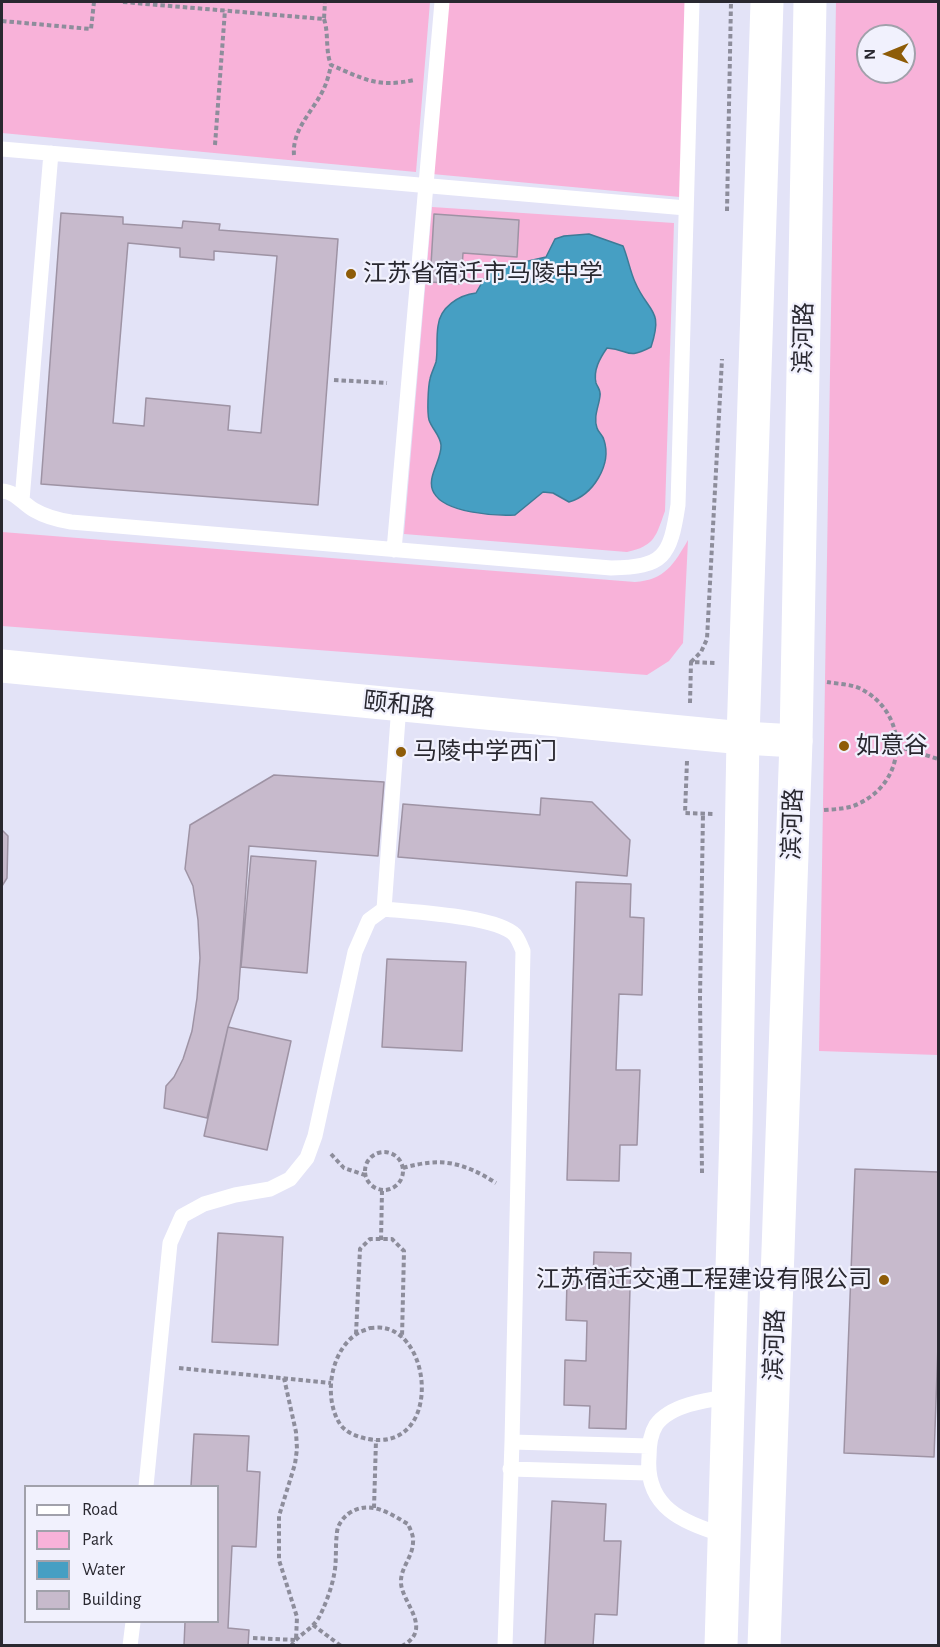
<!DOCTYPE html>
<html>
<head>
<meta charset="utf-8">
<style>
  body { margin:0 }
  #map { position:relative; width:940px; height:1647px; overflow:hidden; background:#e3e3f7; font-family:"Alegreya Sans",sans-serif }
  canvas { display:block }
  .frame { position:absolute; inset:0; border:3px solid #292830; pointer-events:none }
  .legend { position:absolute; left:24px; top:1485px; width:195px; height:138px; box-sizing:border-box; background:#f1f1fd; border:2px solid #a1a1ab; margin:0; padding:8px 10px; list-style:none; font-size:18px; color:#292830 }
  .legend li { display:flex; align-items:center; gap:12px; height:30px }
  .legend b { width:30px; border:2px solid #a1a1ab }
  .north { position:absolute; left:856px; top:24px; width:60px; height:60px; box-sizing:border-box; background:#f1f1fd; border:2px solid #a1a1ab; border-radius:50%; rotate:269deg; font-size:16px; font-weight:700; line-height:24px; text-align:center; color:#292830 }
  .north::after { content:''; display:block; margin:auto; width:21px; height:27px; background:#8e5c08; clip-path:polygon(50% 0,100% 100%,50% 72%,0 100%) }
</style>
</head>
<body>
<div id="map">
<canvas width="940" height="1647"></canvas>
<div class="frame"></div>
<ul class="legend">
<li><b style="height:8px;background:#fff"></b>Road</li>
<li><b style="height:16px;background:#f8b2d9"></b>Park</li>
<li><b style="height:16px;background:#469fc3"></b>Water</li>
<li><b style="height:16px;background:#c7bacc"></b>Building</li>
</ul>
<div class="north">N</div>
</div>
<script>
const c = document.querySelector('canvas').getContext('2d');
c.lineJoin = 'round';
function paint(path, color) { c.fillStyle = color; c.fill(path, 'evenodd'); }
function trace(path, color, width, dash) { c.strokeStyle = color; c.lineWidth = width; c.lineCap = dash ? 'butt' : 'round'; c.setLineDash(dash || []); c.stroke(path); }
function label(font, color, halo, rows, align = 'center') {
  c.font = font + ' "Alegreya Sans","Noto Sans SC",sans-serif'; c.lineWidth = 4.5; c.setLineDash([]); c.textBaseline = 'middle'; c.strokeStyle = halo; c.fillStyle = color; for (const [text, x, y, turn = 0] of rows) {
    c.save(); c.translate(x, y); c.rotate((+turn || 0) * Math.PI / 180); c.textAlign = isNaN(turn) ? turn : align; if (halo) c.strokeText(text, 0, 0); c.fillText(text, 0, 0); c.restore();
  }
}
paint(new Path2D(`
  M2,2H430L416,172L2,133Z
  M447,2H685L680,197L432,174Z
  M836,2H938V1055L819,1051ZM868,36H904V72H868Z
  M432,207L674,223L665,511C656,536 655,546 627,552L404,534Z
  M2,532L635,582C665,580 674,564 688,540L683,643L669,661L647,675L2,626Z`), '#f8b2d9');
const water = new Path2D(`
  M589,234L623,246C628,258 630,271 635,282C648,313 664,308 651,347C626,360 631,350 607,348C600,358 593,370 596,383C598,388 601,390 600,396C599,406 593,417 597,428C598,432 603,435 604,440C612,465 593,495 569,502L553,493L543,492L515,515C495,516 445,513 434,493C425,478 442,461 441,445C440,435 432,429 429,420C427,413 428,387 430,379C431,374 434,368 436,362C438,351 436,338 438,326C440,307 459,295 476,293L484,279L493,269L546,257L555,239L564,236Z`);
paint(water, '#469fc3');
trace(water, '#3d7b97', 1.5);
const building = new Path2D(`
  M61,213L123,217V224L182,228L183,221L220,224L219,230L338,239L318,505L41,484ZM128,243L180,248V257L214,260V251L277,256L261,433L228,430L230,406L146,398L144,426L113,423Z
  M434,214L519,220L517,257L463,253L461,284L430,282Z
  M274,775L384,782L378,856L249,846L238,999L228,1027L207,1118L164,1108L166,1086L174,1077L183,1059L192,1031L197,998L200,958L198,920L193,886L185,869L190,825Z
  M541,798L592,802L630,840L627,876L398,857L403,804L540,815Z
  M2,830L8,836L7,878L2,886Z
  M251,856L316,861L307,973L241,967Z
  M576,882L631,884L630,917L644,918L642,995L619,994L616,1070H640L637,1145H620L619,1181L567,1180Z
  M387,959L466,962L462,1051L382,1047Z
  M228,1027L291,1041L267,1150L204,1136Z
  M855,1169L938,1172V1345L934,1457L844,1453Z
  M218,1233L283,1237L278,1345L212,1342Z
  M594,1252L631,1253L626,1429L589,1428L590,1406L564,1405L565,1360L586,1361L587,1321L566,1320L567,1281L593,1282Z
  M194,1434L249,1436L247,1471L260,1472L256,1547L232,1546L228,1628L249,1630L248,1646H184L185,1622H218V1486H191Z
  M552,1501L606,1504L604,1541H621L617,1615L595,1614L593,1646H545Z`);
paint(building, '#c7bacc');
trace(building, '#9e93a4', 1.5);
trace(new Path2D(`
  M123,2L324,19L325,2
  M324,19C329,34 325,50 331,65C364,79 377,88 414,80
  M2,21L91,29L94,2
  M215,145L225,10
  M294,155C292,132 309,115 320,96C326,86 329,75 331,65
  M727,211L731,2
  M334,380L387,383
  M691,662L701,652L707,639L722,359
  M690,703L691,662L715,663
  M897,746L938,759
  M687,761L685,813L713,814
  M824,810C837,809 849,809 860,803C909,779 909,712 859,688C849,684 838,684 827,682
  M365 1171a19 19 0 1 1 38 0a19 19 0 1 1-38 0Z
  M331,1154L344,1168L365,1175
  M403,1168C441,1157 463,1162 496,1183
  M702,1173L700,998L703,813
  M381,1240L382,1191
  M370,1328C374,1328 380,1327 384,1328C434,1337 440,1452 368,1439C358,1437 346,1433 340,1424C323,1398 330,1350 358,1333C361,1331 366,1330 370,1328Z
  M356,1334L360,1249L370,1239H392L404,1251L402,1338
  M179,1368L331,1383
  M374,1508L376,1440
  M313,1625L341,1646
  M253,1638L296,1640L297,1617L279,1560V1516L295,1464L297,1449L296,1432L284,1378
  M291,1646C298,1635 311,1630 318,1619C324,1609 332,1587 334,1575C337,1561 335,1547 337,1533C337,1526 342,1519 348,1514C369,1499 389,1513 408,1524C410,1529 414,1536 413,1542C413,1557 400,1568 401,1583C402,1603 434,1629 402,1646`), '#8d8d9b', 4, [4.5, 3]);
trace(new Path2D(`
  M2,149L686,208
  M2,491C16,492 22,503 34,510C46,517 58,520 71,522L611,568C664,567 670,557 678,505L692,2
  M22,500L51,153
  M394,550L442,2
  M384,909C412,912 497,916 515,935C518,939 521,946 523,951L512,1442L505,1646
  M512,1442L649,1446
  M510,1469L647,1473
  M146,1486L170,1243L182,1216L204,1204L235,1195L270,1189L290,1179L307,1158L315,1136L355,952L369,920L384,909L399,705
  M724,1535C683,1523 645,1507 649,1457C649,1447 651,1433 656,1425C670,1405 706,1400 728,1397
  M130,1646L133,1622`), '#fff', 15);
trace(new Path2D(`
  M2,666L743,738L796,741`), '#fff', 33);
trace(new Path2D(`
  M721,1646L736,1131L743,738L767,2
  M764,1646L796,741L810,2`), '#fff', 33);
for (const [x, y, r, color] of [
  [351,274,6,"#8e5c08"],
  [844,746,6,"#8e5c08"],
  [401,752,6,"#8e5c08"],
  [884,1280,6,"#8e5c08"]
]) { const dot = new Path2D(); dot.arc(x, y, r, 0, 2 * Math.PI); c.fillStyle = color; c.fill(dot); trace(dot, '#f1f1fd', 2); }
label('24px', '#292830', '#f1f1fd', [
  ["江苏省宿迁市马陵中学",363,274],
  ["如意谷",856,746],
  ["马陵中学西门",413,752],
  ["江苏宿迁交通工程建设有限公司",872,1280,"right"]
], 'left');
label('24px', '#292830', '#f1f1fd', [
  ["滨河路",804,338,-89],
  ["颐和路",399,705,6],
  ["滨河路",793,824,-88],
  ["滨河路",775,1345,-88]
]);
</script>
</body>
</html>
